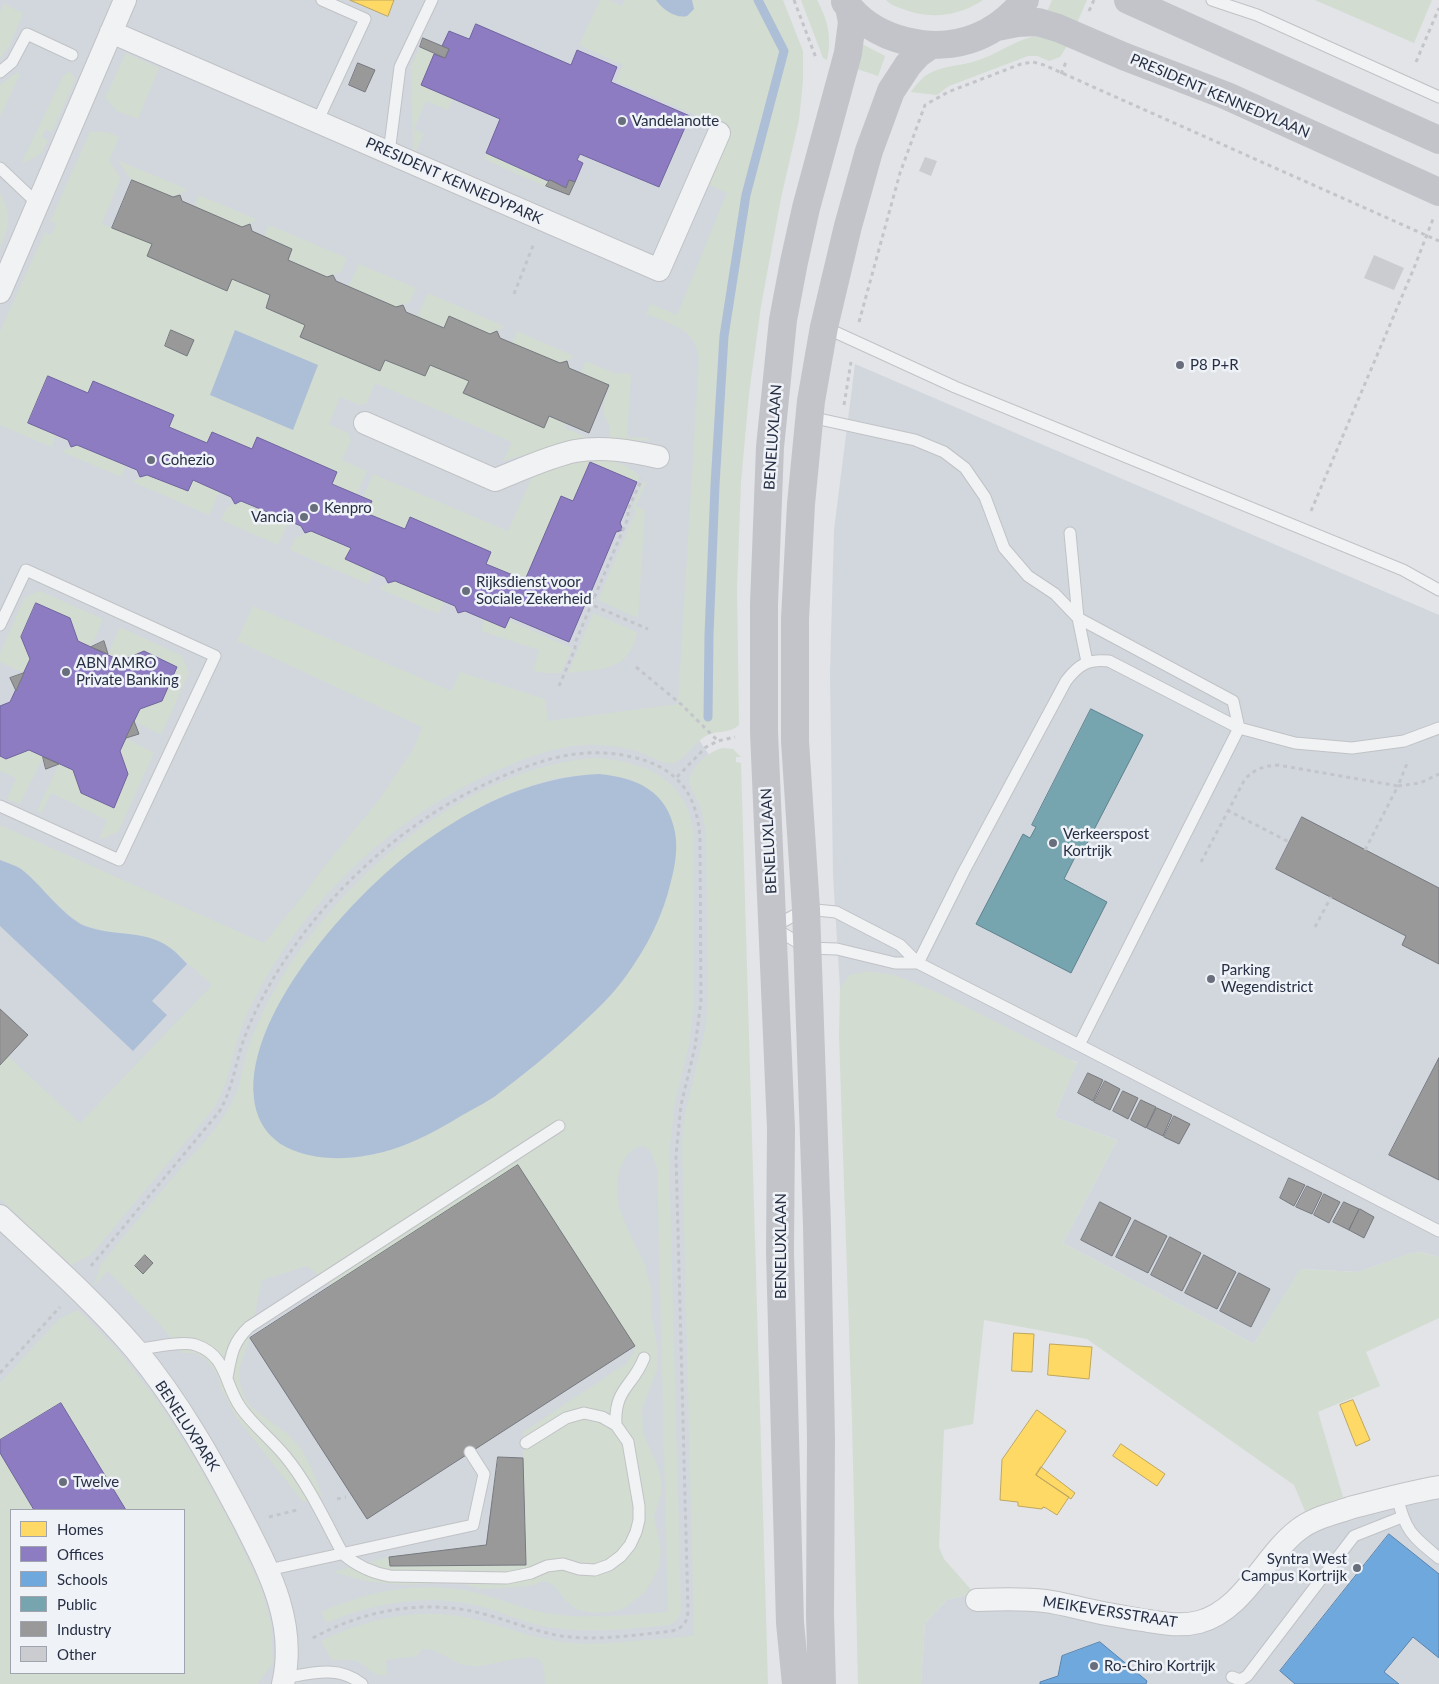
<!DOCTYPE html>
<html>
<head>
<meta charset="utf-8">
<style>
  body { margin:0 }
  #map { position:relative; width:1439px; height:1684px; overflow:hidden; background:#e2e4e7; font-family:Lato,sans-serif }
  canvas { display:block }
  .legend { position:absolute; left:10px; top:1509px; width:175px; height:165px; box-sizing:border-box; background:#eff2f7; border:1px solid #9fa4af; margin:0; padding:6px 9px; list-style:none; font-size:15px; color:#262f43 }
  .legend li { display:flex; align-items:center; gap:10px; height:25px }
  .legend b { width:25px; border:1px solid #9fa4af }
</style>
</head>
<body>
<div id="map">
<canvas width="1439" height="1684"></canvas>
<ul class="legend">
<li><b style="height:14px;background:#ffd966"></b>Homes</li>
<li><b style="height:14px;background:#8e7cc3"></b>Offices</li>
<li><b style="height:14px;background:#6fa8dc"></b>Schools</li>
<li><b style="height:14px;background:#76a5af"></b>Public</li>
<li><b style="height:14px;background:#999"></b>Industry</li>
<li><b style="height:14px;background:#caccd0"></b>Other</li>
</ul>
</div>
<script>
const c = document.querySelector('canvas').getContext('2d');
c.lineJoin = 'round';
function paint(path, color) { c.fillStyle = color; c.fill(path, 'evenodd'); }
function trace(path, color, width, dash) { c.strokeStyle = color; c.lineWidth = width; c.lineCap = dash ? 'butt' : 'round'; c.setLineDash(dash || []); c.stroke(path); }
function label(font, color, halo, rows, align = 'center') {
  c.font = font + ' Lato,sans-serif'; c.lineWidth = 5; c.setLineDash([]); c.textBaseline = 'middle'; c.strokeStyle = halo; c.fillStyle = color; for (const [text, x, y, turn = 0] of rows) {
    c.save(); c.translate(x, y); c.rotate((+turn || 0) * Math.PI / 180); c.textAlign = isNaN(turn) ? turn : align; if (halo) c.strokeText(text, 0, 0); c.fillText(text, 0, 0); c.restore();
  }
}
paint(new Path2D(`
  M0,0H749L696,735L711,758L743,1684H0ZM11,1510H184V1673H11Z
  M855,364L1439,615V1257L1420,1252L1409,1254L1358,1272L1301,1269L1254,1344L1063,1243L1117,1140L1054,1117L1077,1062L840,988L833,875L830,672L834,530Z
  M1439,1493V1684H921L925,1623L947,1600L974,1593L1024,1605L1176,1630L1314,1532L1337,1522Z`), '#d2d7de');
paint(new Path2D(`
  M600,0H609L622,6L625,0H783L803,51V81L799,120L781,198L761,306L749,394L741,482L737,589L739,725C730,734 716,730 706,736C693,743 686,758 673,764C661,764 649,755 637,751C619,746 600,744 581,745C553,747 524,759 498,770C389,818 294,910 245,1019C232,1048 231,1081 214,1108L91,1255L71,1265L0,1199V1065L8,1056L80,1123L212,985L172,949L161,943L136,935L109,932L83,925L71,917L20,868L0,860V825L264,943L306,892L323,868L379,800L414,748L422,727L237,641L253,606L451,691L460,672L545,699L548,721L678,704L699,358C696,328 670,325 646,314L651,304L677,315L727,193L707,184L730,132L710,124L696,115L616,81L623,65L579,45Z
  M801,0H817C828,20 832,38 827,60L823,58Z
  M886,0H983C959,16 930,20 903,9C897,7 891,5 886,0Z
  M1052,0H1087L1076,25L1047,12Z
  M1315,0H1432L1414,43Z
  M4,4L23,13L9,47L0,59V12Z
  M1043,35L1067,46L1060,57L1049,61L1037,56H1028L949,86L937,95L911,92C916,85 922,77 930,73C945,65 963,66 979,60C1001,53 1018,37 1043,35Z
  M860,43L885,56L878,76L854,68Z
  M420,47L434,54L421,85L453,99L448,110L426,101L414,129L424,134L415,153H413L411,66Z
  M126,53L159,68L138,119L117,111L105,98Z
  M17,72L20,74L0,117V85Z
  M71,72L75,78V80L52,132L46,129L42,137L48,140L42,153L24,163L22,162L63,76L67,73Z
  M90,132H107L119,137L109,161L121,178L102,224L152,244L147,256L227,291L232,279L270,295L266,308L305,325L300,337L380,371L385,360L425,376L430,365L469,381L464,393L544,428L549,416L566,423L565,428L587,437L503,461L512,442L375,383L367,403L360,405L340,397L329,424L348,433L351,440L342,460L367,471L357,494L332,484L337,472L257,437L252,449L212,432L207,443L169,427L173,415L93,381L88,393L47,376L28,423L56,435L51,447L0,425V331L45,232L51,235L56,224L50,221Z
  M486,153L548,181L546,187L484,159Z
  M120,161L187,189L185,192L173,197L130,179L119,162Z
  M0,193C12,215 10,225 0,248Z
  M199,195L256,219L255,221L242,227L194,206Z
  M269,225L347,258L341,272L327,277L288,260L292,249L264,236Z
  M359,264L416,288L410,302L396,307L348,287Z
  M428,293L504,326L503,328L490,334L450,316L444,328L417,317Z
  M517,331L574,356L573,358L560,363L512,343Z
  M586,361L616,374L617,373L631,374L627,437L649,438V441L610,439V428L604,415V402L610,386L581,373Z
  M77,445L126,465L121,477L63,452L64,450Z
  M598,458C615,460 627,464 640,477L637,482L590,462L573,501L561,497L525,580L486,564L490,552L411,518L405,529L366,513L372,501L363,497L373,474L508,531L532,477L561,466Z
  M147,475L188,491L193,480L220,491L209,515L133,482L134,480Z
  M643,481L646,483L636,506L645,510L638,618L598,600L636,511L632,509Z
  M241,501L289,521L278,545L221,520L227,507Z
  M311,531L351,548L345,559L374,572L368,584L290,550L295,538Z
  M395,581L444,602L439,614L380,589L381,586Z
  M40,591L103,619L91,647L78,641L70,618L36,603L21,637L30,659L24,673L0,662V654L24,598Z
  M593,613L637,632C630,672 600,669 568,673Z
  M484,619L505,628L508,620L572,648L561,673H546L533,671L539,650L481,631Z
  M120,627L182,656L189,673L161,735L134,721L140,709L162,701L177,667L144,651L121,661L108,654Z
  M126,738L154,753L118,832L99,840L107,820L51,793L41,814L37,811L59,764L73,770L81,793L114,807L128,774L120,751Z
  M723,748L733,749L741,757H736V762L741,763L768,1684H545C544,1677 546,1663 538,1659C526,1653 489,1667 473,1666C452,1666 442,1648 422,1649L417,1656L386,1660L387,1675C371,1678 370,1666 356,1661C348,1659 339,1660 332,1661L321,1641C370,1617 424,1606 478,1620C506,1627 533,1638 562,1642C590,1645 617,1643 645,1640C662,1639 678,1638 694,1635L682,1143L685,1114L706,1026L708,995L706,832L701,808L689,783C689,768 710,750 723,748Z
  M29,750L43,757L20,804L7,799L16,778L0,771V756L6,759Z
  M598,758C644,762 686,778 693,830L694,1004L689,1044L675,1102L669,1153L681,1612C679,1619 676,1622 669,1625C628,1629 589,1634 548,1627C523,1623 500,1611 475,1605C424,1594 373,1603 326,1623L321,1612C371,1590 427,1579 481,1594C503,1600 524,1609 546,1613C587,1620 627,1615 668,1612L657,1168L650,1150L643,1146L636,1148L627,1155L620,1168L617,1184L619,1207L628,1230L645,1265L651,1288V1314L658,1350L657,1370L642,1409L643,1433L657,1465L662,1482L661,1494L654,1516L661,1551L659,1566L652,1581L644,1593L623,1609L610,1612L595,1613L578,1610L566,1601L558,1590L550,1583L543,1581L534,1585L518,1587L481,1589L464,1584L443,1583L407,1585L381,1583L365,1581L333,1572L389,1557L390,1566L526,1565L523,1432L627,1363L634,1352L635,1346L332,1286L307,1266L262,1280L249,1341L239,1369L240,1383L244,1396L251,1407L288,1434L302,1450L312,1469L322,1496L303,1502L236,1417L221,1389L218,1377L212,1367L205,1359L195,1353H182L164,1329L108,1271L93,1287L101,1264C127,1232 154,1200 181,1168C194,1153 209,1138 220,1122C227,1111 236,1097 239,1085C242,1073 244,1060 248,1048C254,1030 262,1013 271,996C332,884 466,765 598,758ZM599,774L630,779L654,793L676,856L667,898L652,934L638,958L624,979L602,1004L544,1058L491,1098L406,1144L384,1152L337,1158L299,1153L254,1103L253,1088L255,1070L262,1043L277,1010L361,897L407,855L485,804L513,792L556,778Z
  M867,971L894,975L939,993L1077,1063L1054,1117L1117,1140L1063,1243L1254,1344L1300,1269L1358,1272L1408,1254L1419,1252L1439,1257V1318L1366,1352L1380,1386L1318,1412L1343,1497L1305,1511L1294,1485L1087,1339L984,1320L973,1424L944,1430L939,1547L944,1559L974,1593L947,1600L925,1623L921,1684H858L852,1418L839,1035L840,988L850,975Z
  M78,1310L117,1349L157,1400L195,1459L230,1522L261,1587L271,1624L273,1663L257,1684H0V1383L59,1319ZM61,1403L126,1510H184V1673H11V1510H88L34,1420Z`), '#d2dcd1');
paint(new Path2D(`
  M656,0H692L694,9L687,16C676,19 662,9 656,0Z
  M235,330L318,365L293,430L210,395Z
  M599,774C638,778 667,791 675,832C678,849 675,866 671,881C663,916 647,947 626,976C612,996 593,1013 575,1030C549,1054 522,1076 494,1097C480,1106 465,1113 451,1122C430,1134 407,1146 383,1152C353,1160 315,1162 286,1147C267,1137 256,1119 254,1098C244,1010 364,881 433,836C484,801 537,777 599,774Z
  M0,860C7,863 15,865 21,869C41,884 62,916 85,926C113,937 149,929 173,950C178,954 182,959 187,964L152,1001L167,1015L133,1051L0,926Z`), '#adbfd6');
const homes = new Path2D(`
  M350,0H394L388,16Z
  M1014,1333L1034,1334L1032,1372L1012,1371Z
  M1050,1344L1092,1347L1089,1379L1048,1375Z
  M1353,1400L1370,1440L1356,1446L1340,1405Z
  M1037,1410L1066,1431L1036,1475L1069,1497L1057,1515L1046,1508L1043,1507L1042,1509L1018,1506V1502L1000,1500L1002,1460Z
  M1121,1444L1165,1474L1157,1486L1113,1456Z
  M1041,1467L1075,1493L1071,1499L1036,1475Z`);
paint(homes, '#ffd966');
trace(homes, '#bea65c', 1);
const offices = new Path2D(`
  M476,24L571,65L577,50L617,67L611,82L690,116L659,187L580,154L577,160L583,163L575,182L569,180L566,188L550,180L548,181L486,153L500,119L421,85L434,54L445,58L449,49L442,46L449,31L469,39Z
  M48,376L88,393L93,381L174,415L169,427L207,443L212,432L252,449L257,437L337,472L332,484L372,501L366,513L405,529L410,517L491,552L486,564L525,580L561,496L573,501L590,462L637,482L620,523L623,530L616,532L591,592L593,599L586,602L569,642L510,617L505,628L465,611L458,613L455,606L395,581L388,583L385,577L345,559L351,548L311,531L305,533L301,526L241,501L235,504L231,497L193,480L188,491L147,475L140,477L137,470L77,445L71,447L68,440L28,423Z
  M36,603L70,618L78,641L91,647L121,661L144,651L177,667L162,701L140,709L126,738L120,751L128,774L114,808L81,793L73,770L29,750L6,759L0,756V706L10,702L30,659L21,637Z
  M61,1403L126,1510H34L0,1453V1440Z`);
paint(offices, '#8e7cc3');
trace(offices, '#6f659d', 1);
const schools = new Path2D(`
  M1389,1534L1439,1574V1658L1413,1637L1384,1672L1399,1684H1295L1280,1671Z
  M1100,1642L1147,1681L1146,1684H1040V1682L1058,1676L1062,1656Z`);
paint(schools, '#6fa8dc');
trace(schools, '#5984ae', 1);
const public = new Path2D(`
  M1091,709L1143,735L1083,851L1079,849L1064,879L1107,902L1071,973L976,924L1023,834L1030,838L1036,827L1032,825Z`);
paint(public, '#76a5af');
trace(public, '#5e828f', 1);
const industry = new Path2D(`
  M423,38L449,49L445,58L420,47Z
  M358,63L375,70L365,92L349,85Z
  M132,180L173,197L180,195L182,201L242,227L250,224L252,231L292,249L288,260L327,277L333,275L336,281L396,307L403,305L406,312L444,328L449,316L490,334L497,331L500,338L560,363L567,361L569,368L609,385L589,433L549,416L544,428L463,393L469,381L430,365L425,376L385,360L380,371L300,337L305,325L266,308L270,295L232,279L227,291L147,256L152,244L112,228Z
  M550,180L566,188L569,180L575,182L569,195L546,186Z
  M171,330L194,340L187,356L165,346Z
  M104,641L108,654L91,647Z
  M24,673L16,691L10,678Z
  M134,721L139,734L126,738Z
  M43,757L59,764L46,769Z
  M1302,817L1439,888V964L1402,945L1406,936L1276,869Z
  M0,1009L28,1035L0,1065Z
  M1439,1058V1180L1389,1155Z
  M1088,1073L1103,1080L1093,1101L1078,1093Z
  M1105,1081L1120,1089L1110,1110L1094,1102Z
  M1123,1091L1138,1098L1128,1119L1113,1111Z
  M1141,1100L1156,1107L1146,1128L1131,1120Z
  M1157,1108L1172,1115L1163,1136L1147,1128Z
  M1174,1116L1190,1124L1179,1144L1164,1137Z
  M518,1165L635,1346L367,1519L250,1338Z
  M1289,1178L1305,1185L1294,1206L1280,1198Z
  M1307,1186L1322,1193L1312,1214L1296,1207Z
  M1324,1194L1340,1202L1329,1223L1314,1215Z
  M1100,1202L1131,1218L1112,1256L1081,1240Z
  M1344,1202L1359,1209L1349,1230L1333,1222Z
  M1360,1209L1374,1217L1364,1238L1349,1230Z
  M1135,1220L1167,1236L1148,1273L1116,1257Z
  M1170,1237L1201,1253L1182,1291L1151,1275Z
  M145,1255L153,1263L143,1274L135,1266Z
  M1204,1255L1236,1272L1217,1309L1185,1293Z
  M1239,1273L1270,1289L1251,1327L1220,1311Z
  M498,1457L523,1458L526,1565L390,1566L389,1557L486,1545Z`);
paint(industry, '#999');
trace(industry, '#76797f', 1);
trace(new Path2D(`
  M708,717L709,635L715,485L724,336L746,195L784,51L758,0`), '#adbfd6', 9);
paint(new Path2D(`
  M925,157L937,161L931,176L919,171Z
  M1374,255L1404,268L1394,290L1364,278Z`), '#caccd0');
const lane = new Path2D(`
  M1212,0L1257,15L1439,97
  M0,72L12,62L27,34L72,55
  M317,122L365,19L322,0
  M389,153L400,67L432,0
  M0,168L38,204
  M824,327L955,387L1403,570L1439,590
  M1070,533L1078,618L1087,662
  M0,625L26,570L215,656L119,860L0,806
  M773,927L806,909L836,912L900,945L918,963L1079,1045L1239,728L1233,701L1078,618L1055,594L1028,576L1004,548L985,497L965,468L944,452L915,440L810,417
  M774,928L807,948L837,949L895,963H918
  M918,963L964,871L1066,681C1079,664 1088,659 1109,661L1239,728L1295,743L1352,748L1404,741L1439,728
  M1079,1045L1439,1231
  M135,1350C151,1348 182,1340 196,1345C228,1356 224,1385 241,1408C253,1425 271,1439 285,1456C309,1485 325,1521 343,1554C357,1566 372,1573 390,1576L507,1578L531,1573L547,1566L563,1564L579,1569L595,1570L609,1565L621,1556L630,1545L636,1532L639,1520V1506L628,1442L616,1425L602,1417L584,1413L566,1418L526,1443
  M227,1378C231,1356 232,1343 249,1327L559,1126
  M616,1425C614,1388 633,1387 644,1358
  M1397,1496C1405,1531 1412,1536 1439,1558
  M268,1570L473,1525L484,1474L470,1452
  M1232,1677L1240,1680L1247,1676L1354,1536L1402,1517
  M284,1678C312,1673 338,1665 362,1684`);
const street = new Path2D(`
  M111,32L659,270L719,133
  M0,292L125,0
  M365,423L495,480C518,471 550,456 575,451C602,446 631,451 658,457
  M0,1216C46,1259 94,1301 135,1349C179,1402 212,1461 244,1522C270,1573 297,1624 283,1684
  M977,1600C999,1599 1022,1598 1045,1601C1061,1603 1078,1608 1093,1611C1110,1615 1126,1617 1142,1620C1161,1623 1180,1627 1199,1622C1244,1610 1264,1556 1298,1530C1313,1518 1332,1514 1350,1508C1380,1500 1409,1492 1439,1487`);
trace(lane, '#c0c2c5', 13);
trace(street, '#c0c2c5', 24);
trace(new Path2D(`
  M794,0L816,58
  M1089,11L1094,0
  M1416,62L1439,8
  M1061,74L1066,62
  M514,294L534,243
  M859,322L900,173L925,105L948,92L1021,64L1033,62L1044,65L1439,241
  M844,405L851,362
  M1311,511L1414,268L1433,219
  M589,600L592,605L648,629
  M636,667L682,705L718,741
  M559,686L575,649V643L628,518V509L642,479
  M677,777L706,747L718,741L735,737
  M1227,810L1289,842
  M1365,850L1398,786L1420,783L1439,774
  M1201,862L1245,779C1255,769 1263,766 1278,765L1398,786L1408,761
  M1315,927L1331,897
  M91,1266L219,1112C231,1092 234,1071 241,1048C247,1029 255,1011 265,993C316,900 403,819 501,777C544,758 585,746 632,757C677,767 698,794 700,840L701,1001L695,1047L681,1105L676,1155L688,1611C687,1623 683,1628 672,1631C636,1635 598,1641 561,1636C533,1631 508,1620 480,1613C423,1599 363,1610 311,1639
  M0,1373L60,1307
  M337,1499L346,1497
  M269,1517L297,1510`), '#c3c5ca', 3, [4, 4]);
trace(lane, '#f1f2f4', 11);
trace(street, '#f1f2f4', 22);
trace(new Path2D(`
  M1128,0L1439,140
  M845,2C873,41 933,55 977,37C997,29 1012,16 1025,0
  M997,27L1017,23L1038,22L1058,28L1123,56L1227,96L1439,192
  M796,1684L790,1623L780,1252L781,1129L764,732V604L770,447L783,320L794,262L806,208L848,53L852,22L849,7
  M822,1684L820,1615L821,1439L817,1225L806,909L795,741V619L801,504L811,401L824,327L848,226L869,151L891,91L908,65L918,54L931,45`), '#c2c4ca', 28);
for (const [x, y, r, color] of [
  [622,121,5,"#686e7c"],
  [1180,365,5,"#686e7c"],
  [151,460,5,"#686e7c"],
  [314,508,5,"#686e7c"],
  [304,517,5,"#686e7c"],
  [466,591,5,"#686e7c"],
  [66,672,5,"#686e7c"],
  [1053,843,5,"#686e7c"],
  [1211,979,5,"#686e7c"],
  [63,1482,5,"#686e7c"],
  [1357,1568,5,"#686e7c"],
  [1094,1666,5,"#686e7c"]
]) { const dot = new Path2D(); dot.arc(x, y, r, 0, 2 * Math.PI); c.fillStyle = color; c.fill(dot); trace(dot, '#eff2f7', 2); }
label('15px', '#262f43', '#eff2f7', [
  ["PRESIDENT KENNEDYLAAN",1220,96,23],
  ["PRESIDENT KENNEDYPARK",454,181,24],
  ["BENELUXLAAN",773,437,-86],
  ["BENELUXLAAN",769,841,-93],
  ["BENELUXLAAN",781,1246,-90],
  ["BENELUXPARK",187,1426,57],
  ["MEIKEVERSSTRAAT",1110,1612,9]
]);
label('15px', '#262f43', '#eff2f7', [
  ["Vandelanotte",632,121],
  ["P8 P+R",1190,365],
  ["Cohezio",161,460],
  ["Kenpro",324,508],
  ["Vancia",294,517,"right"],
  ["Rijksdienst voor",476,582],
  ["Sociale Zekerheid",476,599],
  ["ABN AMRO",76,663],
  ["Private Banking",76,680],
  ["Verkeerspost",1063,834],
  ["Kortrijk",1063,851],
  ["Parking",1221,970],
  ["Wegendistrict",1221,987],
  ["Twelve",73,1482],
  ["Syntra West",1347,1559,"right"],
  ["Campus Kortrijk",1347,1576,"right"],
  ["Ro-Chiro Kortrijk",1104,1666]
], 'left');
</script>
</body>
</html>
